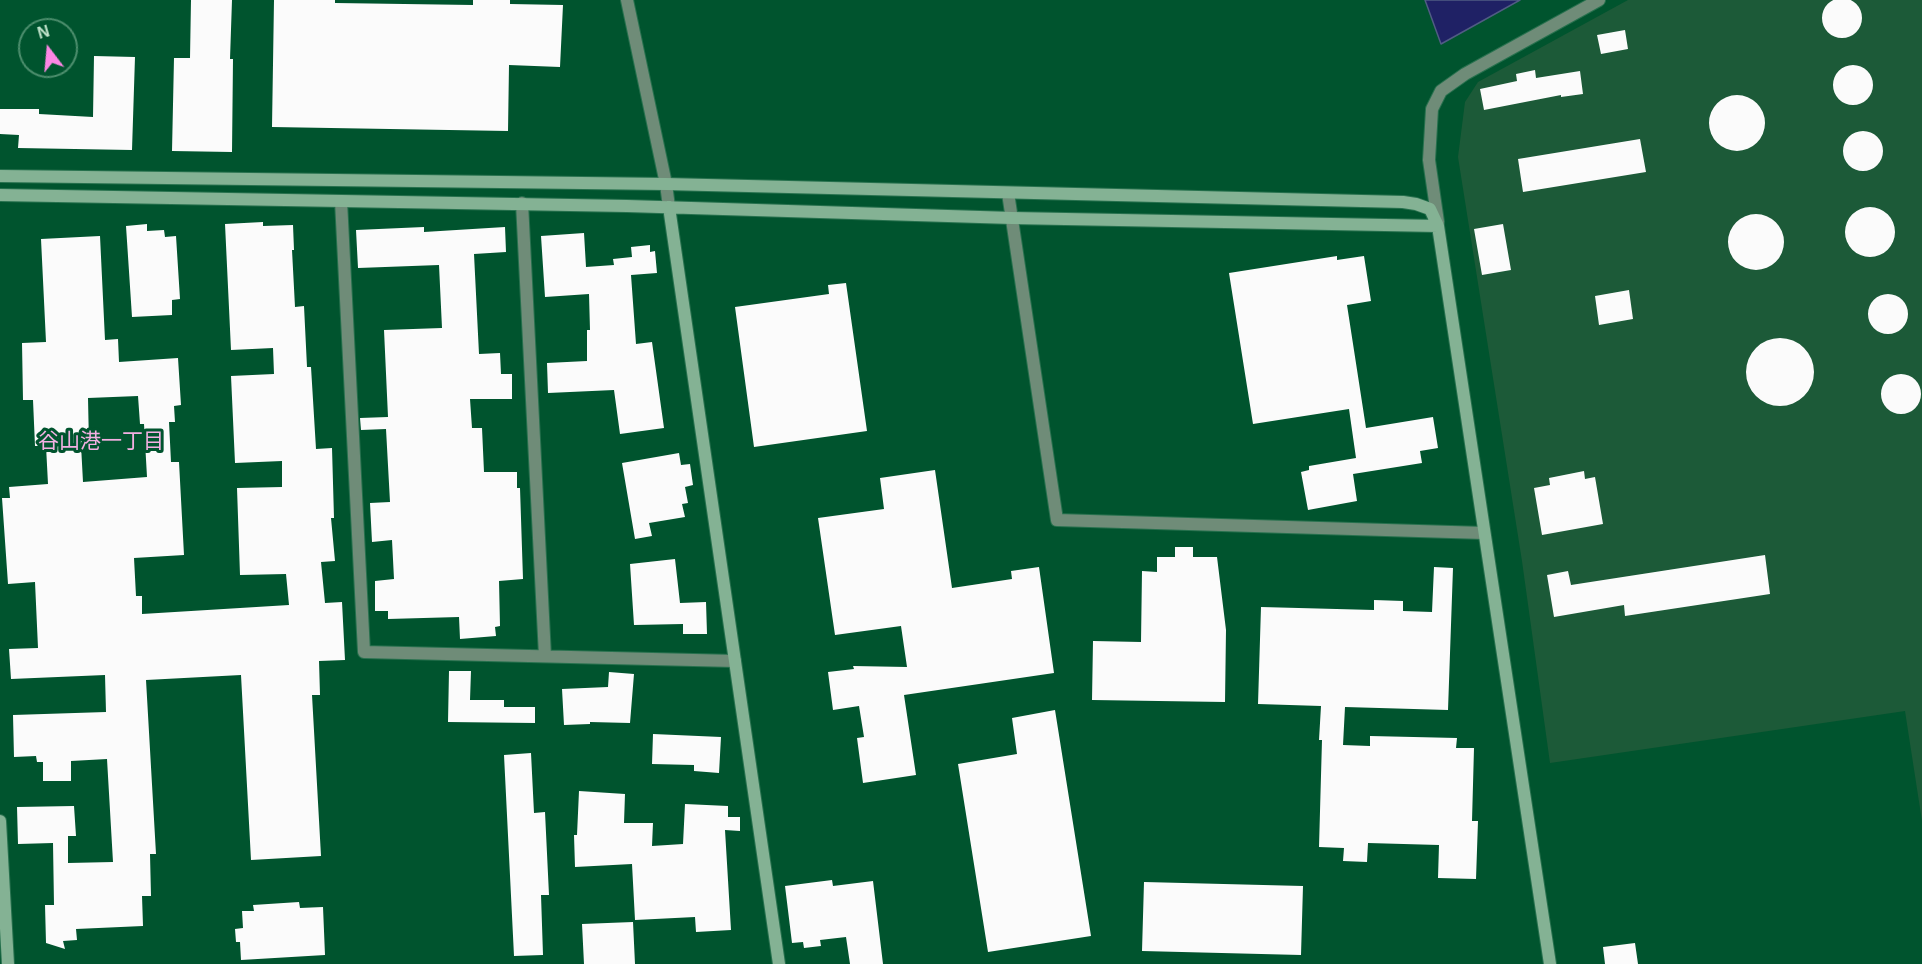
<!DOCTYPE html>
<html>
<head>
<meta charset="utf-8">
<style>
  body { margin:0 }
  #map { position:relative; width:1922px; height:964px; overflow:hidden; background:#00542e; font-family:Helvetica,sans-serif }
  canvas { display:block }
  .north { position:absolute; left:18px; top:18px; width:60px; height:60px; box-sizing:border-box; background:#00542e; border:2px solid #4d8e6d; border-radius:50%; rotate:344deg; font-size:16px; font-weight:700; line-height:24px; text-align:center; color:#c1e4cc }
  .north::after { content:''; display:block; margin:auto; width:21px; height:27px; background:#fc86e4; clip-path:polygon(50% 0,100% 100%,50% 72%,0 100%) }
</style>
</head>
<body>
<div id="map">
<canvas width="1922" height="964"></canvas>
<div class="north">N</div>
</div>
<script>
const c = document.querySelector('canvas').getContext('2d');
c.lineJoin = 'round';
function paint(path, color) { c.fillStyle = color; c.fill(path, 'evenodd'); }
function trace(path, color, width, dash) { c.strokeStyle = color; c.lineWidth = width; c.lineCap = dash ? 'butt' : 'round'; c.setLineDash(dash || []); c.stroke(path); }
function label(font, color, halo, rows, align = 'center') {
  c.font = font + ' Helvetica,"Noto Sans JP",sans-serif'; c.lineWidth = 6; c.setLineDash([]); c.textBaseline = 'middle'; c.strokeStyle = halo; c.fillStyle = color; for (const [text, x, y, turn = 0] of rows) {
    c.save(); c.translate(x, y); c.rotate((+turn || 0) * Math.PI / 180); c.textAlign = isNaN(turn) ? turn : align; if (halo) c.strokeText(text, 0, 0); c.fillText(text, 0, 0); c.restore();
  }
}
paint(new Path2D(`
  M1628,0H1922V821L1905,711L1550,763L1522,561L1458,157L1465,102L1478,82Z`), '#1c5a38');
const water = new Path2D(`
  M1425,0H1520L1441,44Z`);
paint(water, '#1f2165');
trace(water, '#505c84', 1.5);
paint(new Path2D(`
  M1822 18a20 20 0 1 1 40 0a20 20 0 1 1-40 0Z
  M191,0H232L230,59H233L232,152L172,151L174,58H190Z
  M274,0H335V3L473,5V0H510V4L563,5L560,67L509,65L508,131L272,127Z
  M1625,30L1628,49L1601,54L1597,35Z
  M94,56L135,57L132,150L18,148L19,135L0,134V109H39V114L93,117Z
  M1833 85a20 20 0 1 1 40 0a20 20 0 1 1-40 0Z
  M1535,70L1536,78L1580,71L1583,94L1561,97V95L1484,110L1480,89L1517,81L1516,74Z
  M1709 123a28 28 0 1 1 56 0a28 28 0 1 1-56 0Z
  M1843 151a20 20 0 1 1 40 0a20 20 0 1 1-40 0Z
  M1640,139L1646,172L1523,192L1518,159Z
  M1845 232a25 25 0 1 1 50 0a25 25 0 1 1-50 0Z
  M1728 242a28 28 0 1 1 56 0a28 28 0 1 1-56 0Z
  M263,222V226L293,225L294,250H292L295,307L304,306L307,367H311L316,449L332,448L334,518H331L335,561L321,562L325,603L342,602L345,660L319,661L320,695H312L321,856L251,860L241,675L146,680L156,854H150L151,896H142L143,926L76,929L77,940L63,941L65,949L46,943L45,905H54L53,843L18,844L17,807L74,806L76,836H68V863L113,862L107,759L71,761V781H43V762H37L36,756L14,757L13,715L106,712L105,675L11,679L9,649L38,648L35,582L8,584L2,498H10L9,487L48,484L46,446H35L33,400H23L22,343L46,342L41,239L100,236L105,340L118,339L119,362L178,358L181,405L174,406L175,422H169L171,462H179L184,555L134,558L136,596H142V614L289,605L286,574L240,575L237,488L282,487V461L235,463L231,376L274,374L273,348L231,350L225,224ZM138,396L140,424H144L147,477L83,482L81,445H89L88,398Z
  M147,224V231L164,230L165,237L176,236L180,299L172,300V315L132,317L126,226Z
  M1503,224L1511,270L1482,275L1474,229Z
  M424,227V232L505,227L506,252L474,254L479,354L500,353L501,374H512V399H470L472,428H482L484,472H517V488H520L523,579L499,581L500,626L495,627L496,636L460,639L459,617L388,619V611H375V581L394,579L392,540L372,542L370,503L390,502L386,429L361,430L360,418L388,417L384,330L442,328L439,265L358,268L356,230Z
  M584,233L586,267L614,265L613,259L632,257L631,247L650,245V252L655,251L657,273L631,275L636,344L652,342L664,428L620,434L614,390L548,393L547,363L587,361V330H590L589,294L545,297L541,236Z
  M1337,256V260L1364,256L1371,301L1347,305L1366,428L1433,417L1438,448L1420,451L1422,463L1353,474L1357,501L1308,510L1301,472L1309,470V466L1356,458L1349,409L1253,424L1229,273Z
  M846,283L867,431L754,447L735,307L829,294L828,285Z
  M1629,290L1633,319L1599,325L1595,296Z
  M1868 314a20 20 0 1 1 40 0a20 20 0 1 1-40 0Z
  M1746 372a34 34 0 1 1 68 0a34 34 0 1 1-68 0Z
  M1881 394a20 20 0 1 1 40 0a20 20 0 1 1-40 0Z
  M679,453L681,465L690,464L693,485L685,487L688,503L682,504L685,517L649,523L652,536L635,539L622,463Z
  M935,470L952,588L1012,579L1011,571L1039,567L1054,673L904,695L916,775L863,783L857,738L864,737L859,706L833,710L828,672L854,669L853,666L907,667L901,626L835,635L818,518L884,509L880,478Z
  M1584,471L1585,479L1595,477L1603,524L1542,535L1534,488L1550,485L1549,478Z
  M1175,547H1193V557H1217L1226,630L1225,702L1092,700L1093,641L1141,642L1142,571L1157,572V557H1175Z
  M1765,555L1770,594L1625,616L1624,605L1554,617L1547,575L1568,571L1571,585Z
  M675,559L680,603L706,602L707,634H683V624L634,625L630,564Z
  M1434,567L1453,568L1448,710L1345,707L1343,745L1370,746V736L1457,738L1456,748H1474L1472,821H1478L1476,879L1438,878L1439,845L1368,843L1367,862L1343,861L1344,848L1319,847L1322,740H1319L1321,706L1258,704L1261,607L1374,610V600L1403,601V611L1432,612Z
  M449,671H471L470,700H504V707H535V723L448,722Z
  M609,672L634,674L630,723L590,722V724L564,725L562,689L608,687Z
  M1055,710L1091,936L988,952L958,764L1017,754L1012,718Z
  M653,734L721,737L719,773L694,771V765L652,764Z
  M531,753L534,813L545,812L549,895H541L543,955L514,956L504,755Z
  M579,791L625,794L624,823H653L652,846L683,844L685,804L728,806V817H740V831L725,830L731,930L696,932L695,917L635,920L632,864L575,867L574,835H577Z
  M832,880L833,886L873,881L883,964H850L846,937L820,940L821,946L804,948L803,942L792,943L785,886Z
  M1144,882L1303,886L1301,955L1142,951Z
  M299,902L300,908L323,907L325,955L241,960L240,942H236L235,929L243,928L242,911H254L253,905Z
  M633,922L635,964H584L582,924Z
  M1635,943L1638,964H1605L1603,947Z`), '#fbfbfb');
const street = new Path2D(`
  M627,0L666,184L669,207
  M1008,193L1057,520L1484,533
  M341,201L364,652L735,661
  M522,203L545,656
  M1438,222L1429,160L1432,109L1441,91L1465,74L1599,0`);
const secondary = new Path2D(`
  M0,176L666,184L1403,202L1416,204L1430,209L1438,226L1550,964
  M0,195L627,206L1012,218L1438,226
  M669,207L779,964
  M0,821L8,964`);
trace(street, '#27714e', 14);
trace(secondary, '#27714e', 14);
trace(street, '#6f8c78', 12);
trace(secondary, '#84b294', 12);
label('21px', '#f2b0e2', '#00542e', [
  ["谷山港一丁目",101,442]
]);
</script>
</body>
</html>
